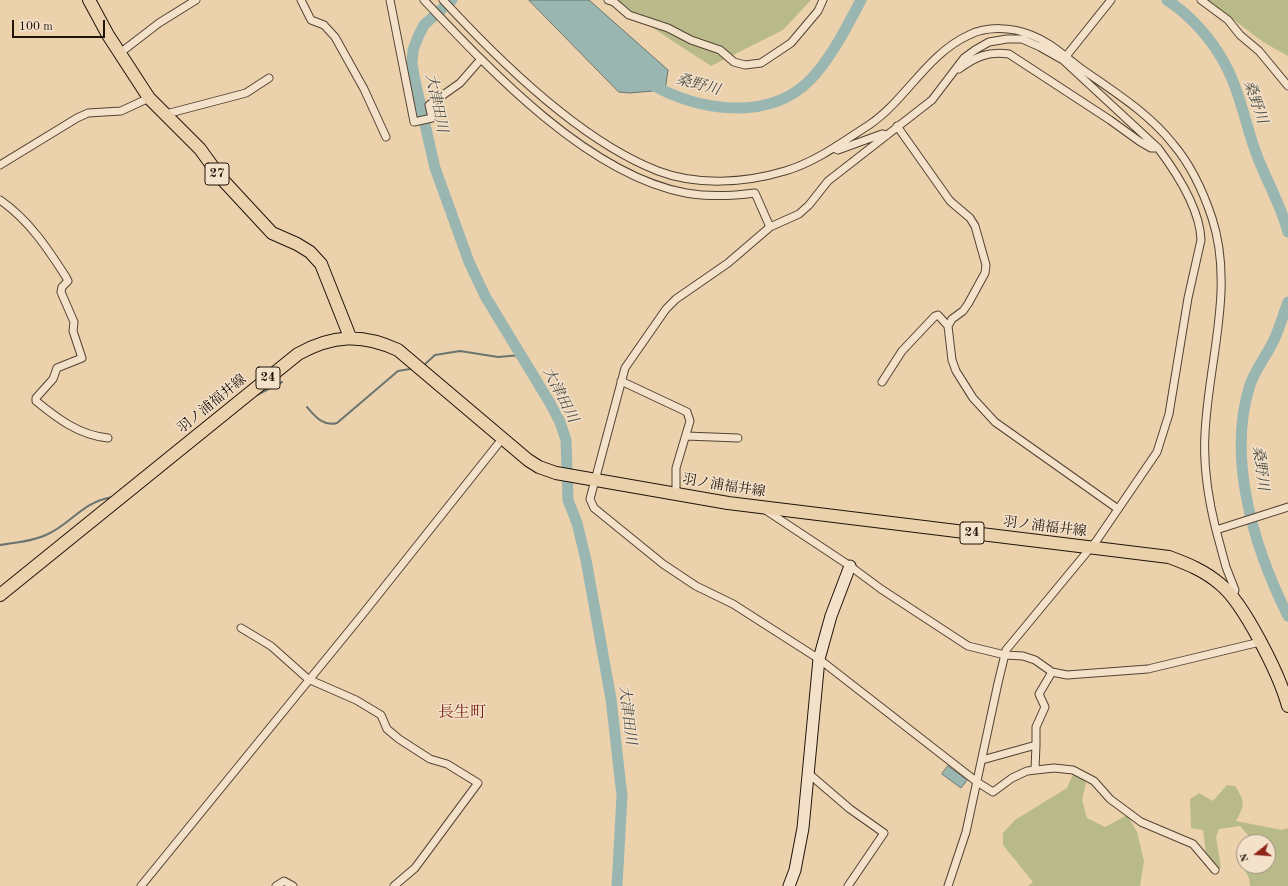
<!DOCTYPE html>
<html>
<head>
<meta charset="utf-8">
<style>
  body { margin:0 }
  #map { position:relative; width:1288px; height:886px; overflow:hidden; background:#ecd1ad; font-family:"Old Standard TT",serif }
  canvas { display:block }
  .north { position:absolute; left:1236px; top:834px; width:40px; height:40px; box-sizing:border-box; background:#f3e1ca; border:1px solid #9f8f7d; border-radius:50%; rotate:253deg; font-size:11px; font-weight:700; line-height:16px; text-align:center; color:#201409 }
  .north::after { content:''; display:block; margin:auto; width:14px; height:18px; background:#8f2418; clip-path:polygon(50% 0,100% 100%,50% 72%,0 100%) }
  .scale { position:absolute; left:12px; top:20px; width:93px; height:18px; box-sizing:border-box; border:2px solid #201409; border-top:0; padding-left:5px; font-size:12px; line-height:14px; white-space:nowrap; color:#201409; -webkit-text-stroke:3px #f3e1ca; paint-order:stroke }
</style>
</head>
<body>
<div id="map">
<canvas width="1288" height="886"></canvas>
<div class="north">N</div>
<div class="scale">100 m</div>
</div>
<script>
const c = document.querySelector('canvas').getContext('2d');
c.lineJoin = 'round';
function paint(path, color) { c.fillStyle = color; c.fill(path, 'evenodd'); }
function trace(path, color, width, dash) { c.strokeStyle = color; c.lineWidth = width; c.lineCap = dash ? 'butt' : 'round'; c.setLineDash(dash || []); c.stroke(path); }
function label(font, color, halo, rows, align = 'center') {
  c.font = font + ' "Old Standard TT","Noto Serif JP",serif'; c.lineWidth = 3; c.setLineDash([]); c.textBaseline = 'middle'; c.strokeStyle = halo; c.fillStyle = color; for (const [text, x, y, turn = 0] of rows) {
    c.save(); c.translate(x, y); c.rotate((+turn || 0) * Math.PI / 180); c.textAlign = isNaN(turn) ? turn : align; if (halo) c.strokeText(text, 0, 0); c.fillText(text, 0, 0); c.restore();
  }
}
paint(new Path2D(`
  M610,0H811L783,30L711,66Z
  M1208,0H1288V56L1263,42Z
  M1074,772L1086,783L1082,800L1087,818L1105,827L1127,815L1137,832L1144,861L1140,886H1028L1033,882L1003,845V833L1015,820L1067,788Z
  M1227,785L1235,786C1245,801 1245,805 1236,821L1282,830L1288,828V886H1250L1249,878L1244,869L1246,866H1268V842H1254L1240,826L1219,829L1216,837L1221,868L1217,870L1206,855L1203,830L1191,828L1190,799L1199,793L1213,801Z`), '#b8bb89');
const water = new Path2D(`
  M529,0H589L668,70L665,90L629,93L619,92Z
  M948,766L967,780L961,788L942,774Z`);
paint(water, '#9ab6b1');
trace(water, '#69756e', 1);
trace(new Path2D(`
  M424,365L435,355L460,351L498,357L521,355
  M255,396L282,382
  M307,407C315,416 323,427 337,423L398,371L410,369
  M0,545C16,542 31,542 46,535C72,524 81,502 113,497`), '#69756e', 2);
trace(new Path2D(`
  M452,0L424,25L418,37L413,50L412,64L415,81L435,168L469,262L485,296L550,403L560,422L566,440L568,500L577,523L586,560L611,699L622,796L617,886
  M1167,0C1192,16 1215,43 1228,70C1241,96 1246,126 1256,153C1266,180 1281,205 1288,232
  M651,84C697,111 769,122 810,80C830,60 848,25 861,0
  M1288,302C1283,315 1279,330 1273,342C1266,356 1255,370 1250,385C1226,459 1255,550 1288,616`), '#9ab6b1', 11);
const street = new Path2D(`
  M301,0L311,20L324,25L335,37L364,89L386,137
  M390,0L414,122L432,118L429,105L460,83L481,59
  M424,0C490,70 588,175 686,193C709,197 732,196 755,193L770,227
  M443,0C499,61 580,141 658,171C697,186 745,183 785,171C816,162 842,142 869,125C906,100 927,54 969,35C987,26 1012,27 1031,35C1050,42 1063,55 1079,67C1111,90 1148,112 1173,144C1191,165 1203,191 1212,218C1235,288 1208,363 1205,434C1203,467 1208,498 1216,530
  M608,0L614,2L629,15L668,28L691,40L720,50L734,62L745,65L761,63L791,43L818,11L823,0
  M1201,0L1228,20L1240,35L1259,51L1288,86
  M120,53L159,23L196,0
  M1063,60L1111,0
  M959,69C975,57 988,51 1009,54L1110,120L1139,141L1151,148H1158
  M167,116L170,113L246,93L269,78
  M897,126L950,201L970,218L975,226L986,265L985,273L968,304L963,311L952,319L948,326L952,360L956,371L973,398L995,422L1118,509
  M834,148L838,150L882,134L887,135
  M0,165L77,118L88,113L121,111L149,98
  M0,200C29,220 48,249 66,277L68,281L62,287L61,292L74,322L73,331L82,358L57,368L53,379L36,398V401C58,419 79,435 108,438
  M621,381L687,412L690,421L676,468V494
  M882,382L902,351L935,316L938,315L948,326
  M686,436L738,438
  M764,509L850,566L881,589L968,646L1005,655L1023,656L1035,660L1052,672L1067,675L1148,669L1260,642
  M1233,596L1235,590L1226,567L1216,530L1288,507
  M241,628L271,646L308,679L356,700L381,715L387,729L399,739L430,759L447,764L478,783L415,868L394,886
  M1036,745V727L1045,707L1039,694L1052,672
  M982,760L1036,745L1035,769
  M808,773L850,809L884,833L848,886
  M141,886L362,615L502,439
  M276,886L284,881L293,886
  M948,886L966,832L998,683L1006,650L1097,540L1157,452L1169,414L1188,298L1201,240C1200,209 1176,172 1158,148L1063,60L1040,47L1022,39H1007L989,42L975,50L964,58L932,100L828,181L809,205L799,214L770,227L728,263L676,299L666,309L625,368L590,499L594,508L663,564L696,586L733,604L819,659L977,782L993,792L1012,778L1027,771L1054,768L1073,770L1094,781L1110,799L1141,822L1193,844L1215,870`);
const secondary = new Path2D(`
  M789,886L795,870L803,828L819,659L831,616L850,566`);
const primary = new Path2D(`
  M89,0L108,35L149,98L200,149L221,178L272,233L297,244L310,252L321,264L350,337
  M0,595L298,354C332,335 362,333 398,350L528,460L539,467L556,473L728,503L1169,557C1188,564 1205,571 1220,584C1244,603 1280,676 1288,706`);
trace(street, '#534332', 9);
trace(secondary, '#201409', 13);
trace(primary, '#201409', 14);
trace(street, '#f3e1ca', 7);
trace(secondary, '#f3e1ca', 11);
trace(primary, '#ecd1ad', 12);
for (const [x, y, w] of [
  [217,174,24],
  [268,378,24],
  [972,533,24]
]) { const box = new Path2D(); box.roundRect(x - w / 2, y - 11, w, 22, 3); c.fillStyle = '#f3e1ca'; c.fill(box); trace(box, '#201409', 1); }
label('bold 13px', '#201409', null, [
  ["27",217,174],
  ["24",268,378],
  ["24",972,533]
]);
label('14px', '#201409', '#f3e1ca', [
  ["羽ノ浦福井線",212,404,-39],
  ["羽ノ浦福井線",724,486,9],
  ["羽ノ浦福井線",1045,527,7]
]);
label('italic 15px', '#4b4d44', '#f3e1ca', [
  ["桑野川",698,85,15],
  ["桑野川",1255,102,71],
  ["大津田川",436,103,78],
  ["大津田川",560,395,63],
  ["桑野川",1260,468,83],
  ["大津田川",627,715,83]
]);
label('16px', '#7a1f14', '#f3e1ca', [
  ["長生町",462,713]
]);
</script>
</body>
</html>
